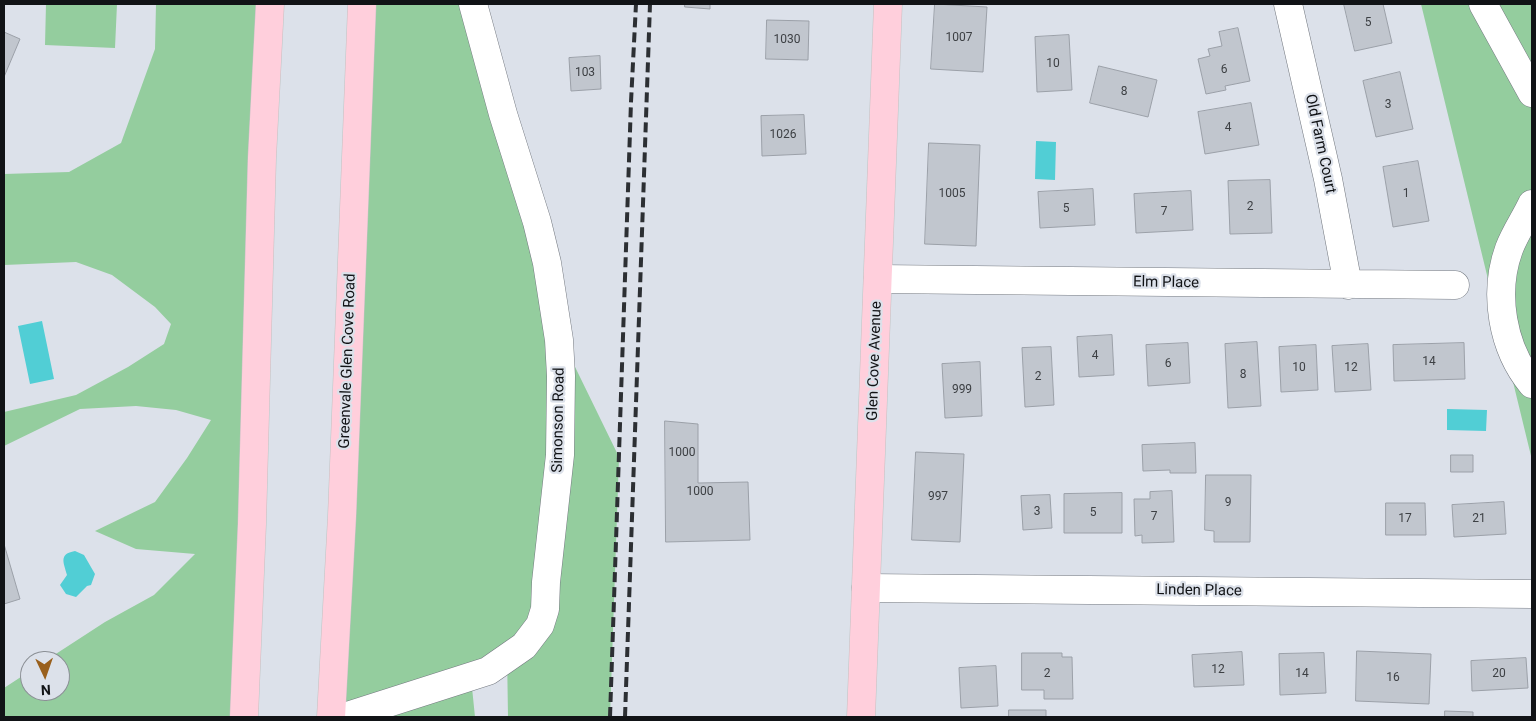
<!DOCTYPE html>
<html>
<head>
<meta charset="utf-8">
<style>
  body { margin:0 }
  #map { position:relative; width:1536px; height:721px; overflow:hidden; background:#dce1ea; font-family:Roboto,sans-serif }
  canvas { display:block }
  .frame { position:absolute; inset:0; border:5px solid #111316; pointer-events:none }
  .north { position:absolute; left:20px; top:651px; width:50px; height:50px; box-sizing:border-box; background:#dce1ea; border:1px solid #8b8f95; border-radius:50%; rotate:177deg; font-size:14px; font-weight:700; line-height:20px; text-align:center; color:#111316 }
  .north::after { content:''; display:block; margin:auto; width:18px; height:22px; background:#99601d; clip-path:polygon(50% 0,100% 100%,50% 72%,0 100%) }
</style>
</head>
<body>
<div id="map">
<canvas width="1536" height="721"></canvas>
<div class="frame"></div>
<div class="north">N</div>
</div>
<script>
const c = document.querySelector('canvas').getContext('2d');
c.lineJoin = 'round';
function paint(path, color) { c.fillStyle = color; c.fill(path, 'evenodd'); }
function trace(path, color, width, dash) { c.strokeStyle = color; c.lineWidth = width; c.lineCap = dash ? 'butt' : 'round'; c.setLineDash(dash || []); c.stroke(path); }
function label(font, color, halo, rows, align = 'center') {
  c.font = font + ' Roboto,sans-serif'; c.lineWidth = 4.5; c.setLineDash([]); c.textBaseline = 'middle'; c.strokeStyle = halo; c.fillStyle = color; for (const [text, x, y, turn = 0] of rows) {
    c.save(); c.translate(x, y); c.rotate((+turn || 0) * Math.PI / 180); c.textAlign = isNaN(turn) ? turn : align; if (halo) c.strokeText(text, 0, 0); c.fillText(text, 0, 0); c.restore();
  }
}
paint(new Path2D(`
  M46,4H117L115,48L45,45Z
  M156,4H270L244,717H4V688L30,671V691H60V661H45L105,622L154,595L195,554L136,549L95,531L155,502L187,458L211,420L176,410L136,406L80,409L4,446V412L76,395L128,367L164,344L171,324L155,307L112,275L76,262L4,265V174L69,172L121,143L155,49Z
  M362,4H474L558,332L619,457L610,717H508L507,652L470,668L475,717H335Z
  M1421,4H1532V460Z`), '#94cd9e');
paint(new Path2D(`
  M1036,141L1056,142L1055,180L1035,179Z
  M42,321L54,379L30,384L18,326Z
  M1447,409L1487,410L1486,431L1447,430Z
  M75,551L84,555L95,574L91,585L87,586L76,597L66,594L60,585L67,575C64,563 58,554 75,551Z`), '#51ced5');
const building = new Path2D(`
  M685,4H710V9L685,7Z
  M935,4L987,7L983,72L931,69Z
  M1344,4H1383L1392,43L1355,51Z
  M767,20L809,21L808,60L766,59Z
  M1238,28L1250,81L1225,86L1226,90L1206,94L1198,59L1210,56L1208,49L1222,46L1219,32Z
  M4,32L20,39L4,77Z
  M1069,35L1072,90L1037,92L1035,37Z
  M600,56L601,89L571,91L569,58Z
  M1099,66L1157,80L1148,117L1090,103Z
  M1400,72L1413,129L1376,137L1363,81Z
  M1251,103L1259,145L1205,154L1198,112Z
  M804,115L806,154L762,156L761,116Z
  M929,143L980,145L976,246L925,244Z
  M1418,161L1429,221L1393,227L1383,167Z
  M1270,180L1272,233L1230,234L1228,181Z
  M1093,189L1095,225L1040,228L1038,192Z
  M1191,191L1193,230L1136,233L1134,194Z
  M1112,335L1114,375L1079,377L1077,337Z
  M1257,342L1261,406L1228,408L1225,344Z
  M1188,343L1190,383L1148,386L1146,345Z
  M1464,343L1465,379L1394,381L1393,345Z
  M1368,344L1371,390L1335,392L1332,346Z
  M1316,345L1318,390L1281,392L1279,347Z
  M1051,347L1054,405L1025,407L1022,348Z
  M980,362L982,416L945,418L942,364Z
  M665,421L698,424V483L748,482L750,540L666,542Z
  M1195,443L1196,473H1170V470L1143,471L1142,445Z
  M916,452L964,454L960,542L912,540Z
  M1451,455H1473V472H1451Z
  M1206,475H1251L1250,542H1214V531L1205,530Z
  M1172,491L1174,542L1142,543V535L1135,536L1134,499H1150V492Z
  M1122,493V533H1064V494Z
  M1050,495L1052,528L1023,530L1021,496Z
  M1504,502L1506,534L1454,537L1452,505Z
  M1386,503H1425L1426,535H1386Z
  M4,544L20,599L4,604Z
  M1357,651L1431,654L1429,704L1356,701Z
  M1242,652L1244,685L1194,687L1192,655Z
  M1022,653H1062V657H1072L1073,699H1044V690H1022Z
  M1324,653L1326,693L1280,695L1279,654Z
  M1526,658L1528,688L1472,691L1471,661Z
  M996,666L998,706L961,708L959,668Z
  M1009,710H1046V717H1009Z
  M1445,711L1473,712V717H1445Z`);
paint(building, '#c1c6ce');
trace(building, '#9ba0a8', 1);
const minor = new Path2D(`
  M1288,4L1328,179L1348,285
  M1483,4L1532,93
  M1532,204C1525,219 1515,233 1509,249C1493,293 1502,348 1532,384
  M878,279L1455,285
  M866,588L1532,594
  M344,717L488,671L524,646L540,625L545,609L546,582L560,455L561,376L559,340L547,263L537,222L503,114L473,4`);
const major = new Path2D(`
  M244,717L252,524L262,158L270,4
  M331,717L342,516L362,4
  M861,717L888,4`);
trace(minor, '#747980', 29);
trace(major, '#c1c2c2', 29);
trace(minor, '#fff', 28);
trace(major, '#ffcfdc', 28);
trace(new Path2D(`
  M610,717L631,102L636,4
  M625,717L650,4`), '#2c2f33', 4, [10, 5]);
label('12px', '#3d4044', null, [
  ["5",1368,23],
  ["1007",959,38],
  ["1030",787,40],
  ["10",1053,64],
  ["6",1224,70],
  ["103",585,73],
  ["8",1124,92],
  ["3",1388,105],
  ["4",1228,128],
  ["1026",783,135],
  ["1005",952,194],
  ["1",1406,194],
  ["2",1250,207],
  ["5",1066,209],
  ["7",1164,212],
  ["4",1095,356],
  ["14",1429,362],
  ["6",1168,364],
  ["10",1299,368],
  ["12",1351,368],
  ["8",1243,375],
  ["2",1038,377],
  ["999",962,390],
  ["1000",682,453],
  ["1000",700,492],
  ["997",938,497],
  ["9",1228,503],
  ["3",1037,512],
  ["5",1093,513],
  ["7",1154,517],
  ["17",1405,519],
  ["21",1479,519],
  ["12",1218,670],
  ["2",1047,674],
  ["14",1302,674],
  ["20",1499,674],
  ["16",1393,678]
]);
label('15px', '#111316', '#dce1ea', [
  ["Old Farm Court",1320,144,78],
  ["Elm Place",1166,283,1],
  ["Greenvale Glen Cove Road",348,361,-88],
  ["Glen Cove Avenue",875,361,-88],
  ["Simonson Road",559,420,-89],
  ["Linden Place",1199,591,1]
]);
</script>
</body>
</html>
